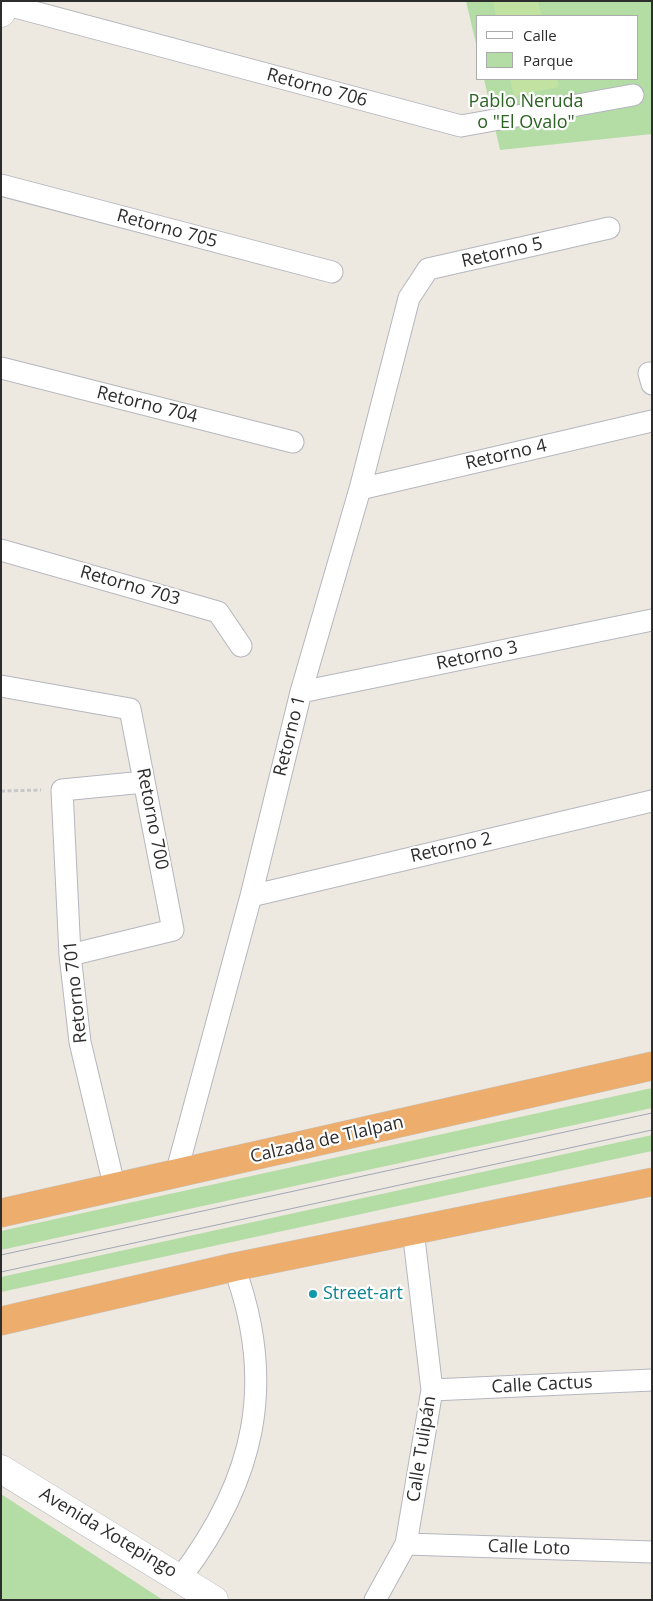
<!DOCTYPE html>
<html>
<head>
<meta charset="utf-8">
<style>
  body { margin:0 }
  #map { position:relative; width:653px; height:1601px; overflow:hidden; background:#ede9e1; font-family:"Open Sans",sans-serif }
  canvas { display:block }
  .frame { position:absolute; inset:0; border:2px solid #2d2d2d; pointer-events:none }
  .legend { position:absolute; left:476px; top:15px; width:162px; height:65px; box-sizing:border-box; background:#fff; border:1px solid #ababab; margin:0; padding:6px 9px; list-style:none; font-size:15px; color:#2d2d2d }
  .legend li { display:flex; align-items:center; gap:10px; height:25px }
  .legend b { width:25px; border:1px solid #ababab }
</style>
</head>
<body>
<div id="map">
<canvas width="653" height="1601"></canvas>
<div class="frame"></div>
<ul class="legend">
<li><b style="height:6px;background:#fff"></b>Calle</li>
<li><b style="height:14px;background:#b4dca5"></b>Parque</li>
</ul>
</div>
<script>
const c = document.querySelector('canvas').getContext('2d');
c.lineJoin = 'round';
function paint(path, color) { c.fillStyle = color; c.fill(path, 'evenodd'); }
function trace(path, color, width, dash) { c.strokeStyle = color; c.lineWidth = width; c.lineCap = dash ? 'butt' : 'round'; c.setLineDash(dash || []); c.stroke(path); }
function label(font, color, halo, rows, align = 'center') {
  c.font = font + ' "Open Sans",sans-serif'; c.lineWidth = 4.5; c.setLineDash([]); c.textBaseline = 'middle'; c.strokeStyle = halo; c.fillStyle = color; for (const [text, x, y, turn = 0] of rows) {
    c.save(); c.translate(x, y); c.rotate((+turn || 0) * Math.PI / 180); c.textAlign = isNaN(turn) ? turn : align; if (halo) c.strokeText(text, 0, 0); c.fillText(text, 0, 0); c.restore();
  }
}
paint(new Path2D(`
  M466,1H652V134L500,150L484,79H637V16H477V48Z
  M652,1088V1108L1,1250V1231Z
  M652,1135V1151L1,1292V1277Z
  M1,1494L163,1600H1Z`), '#b4dca5');
paint(new Path2D(`
  M493,1H538L542,16H496Z
  M510,79H557L559,87L514,96Z`), '#c2e2a2');
const street = new Path2D(`
  M4,4L461,126L633,95
  M1,185L332,272
  M1,368L293,442
  M649,373L652,384
  M360,489L652,421
  M1,550L218,612L241,646
  M1,686L130,709L173,930L70,955
  M301,692L652,620
  M251,896L652,801
  M176,1174L251,896L301,692L360,489L409,298L428,269L609,228
  M115,1189L80,1042L70,955L62,790L144,782
  M432,1390L652,1380
  M406,1544L652,1552
  M181,1577C255,1480 277,1383 234,1267
  M375,1600L406,1544L432,1390L413,1230`);
const secondary = new Path2D(`
  M1,13L6,1
  M1,1469L214,1600`);
const highway = new Path2D(`
  M1,1213L652,1066
  M1,1321L234,1267L652,1182`);
trace(street, '#b5b6bf', 23);
trace(secondary, '#b5b6bf', 29);
trace(highway, '#c8c8c8', 29);
trace(new Path2D(`
  M1,791L41,790`), '#c8c8c8', 3, [4, 2.5]);
trace(street, '#fff', 21);
trace(secondary, '#fff', 28);
trace(highway, '#ecad6d', 28);
trace(new Path2D(`
  M1,1255L652,1113
  M1,1272L652,1130`), '#a4a6b5', 1);
for (const [x, y, r, color] of [
  [313,1294,5,"#0f9aa8"]
]) { const dot = new Path2D(); dot.arc(x, y, r, 0, 2 * Math.PI); c.fillStyle = color; c.fill(dot); trace(dot, '#fff', 2); }
label('18px', '#2d2d2d', '#fff', [
  ["Retorno 706",317,88,15],
  ["Retorno 705",167,229,15],
  ["Retorno 5",502,253,-13],
  ["Retorno 704",147,405,14],
  ["Retorno 4",506,455,-13],
  ["Retorno 703",130,586,16],
  ["Retorno 3",477,656,-12],
  ["Retorno 1",290,736,-76],
  ["Retorno 700",152,819,79],
  ["Retorno 2",451,848,-13],
  ["Retorno 701",76,992,-96],
  ["Calzada de Tlalpan",327,1140,-13],
  ["Calle Cactus",542,1385,-3],
  ["Calle Tulipán",422,1449,-81],
  ["Avenida Xotepingo",108,1533,31],
  ["Calle Loto",529,1548,2]
]);
label('18px', '#2d6324', '#fff', [
  ["Pablo Neruda",526,102],
  ["o \"El Ovalo\"",526,123]
]);
label('18px', '#0d838f', '#fff', [
  ["Street-art",323,1294]
], 'left');
</script>
</body>
</html>
